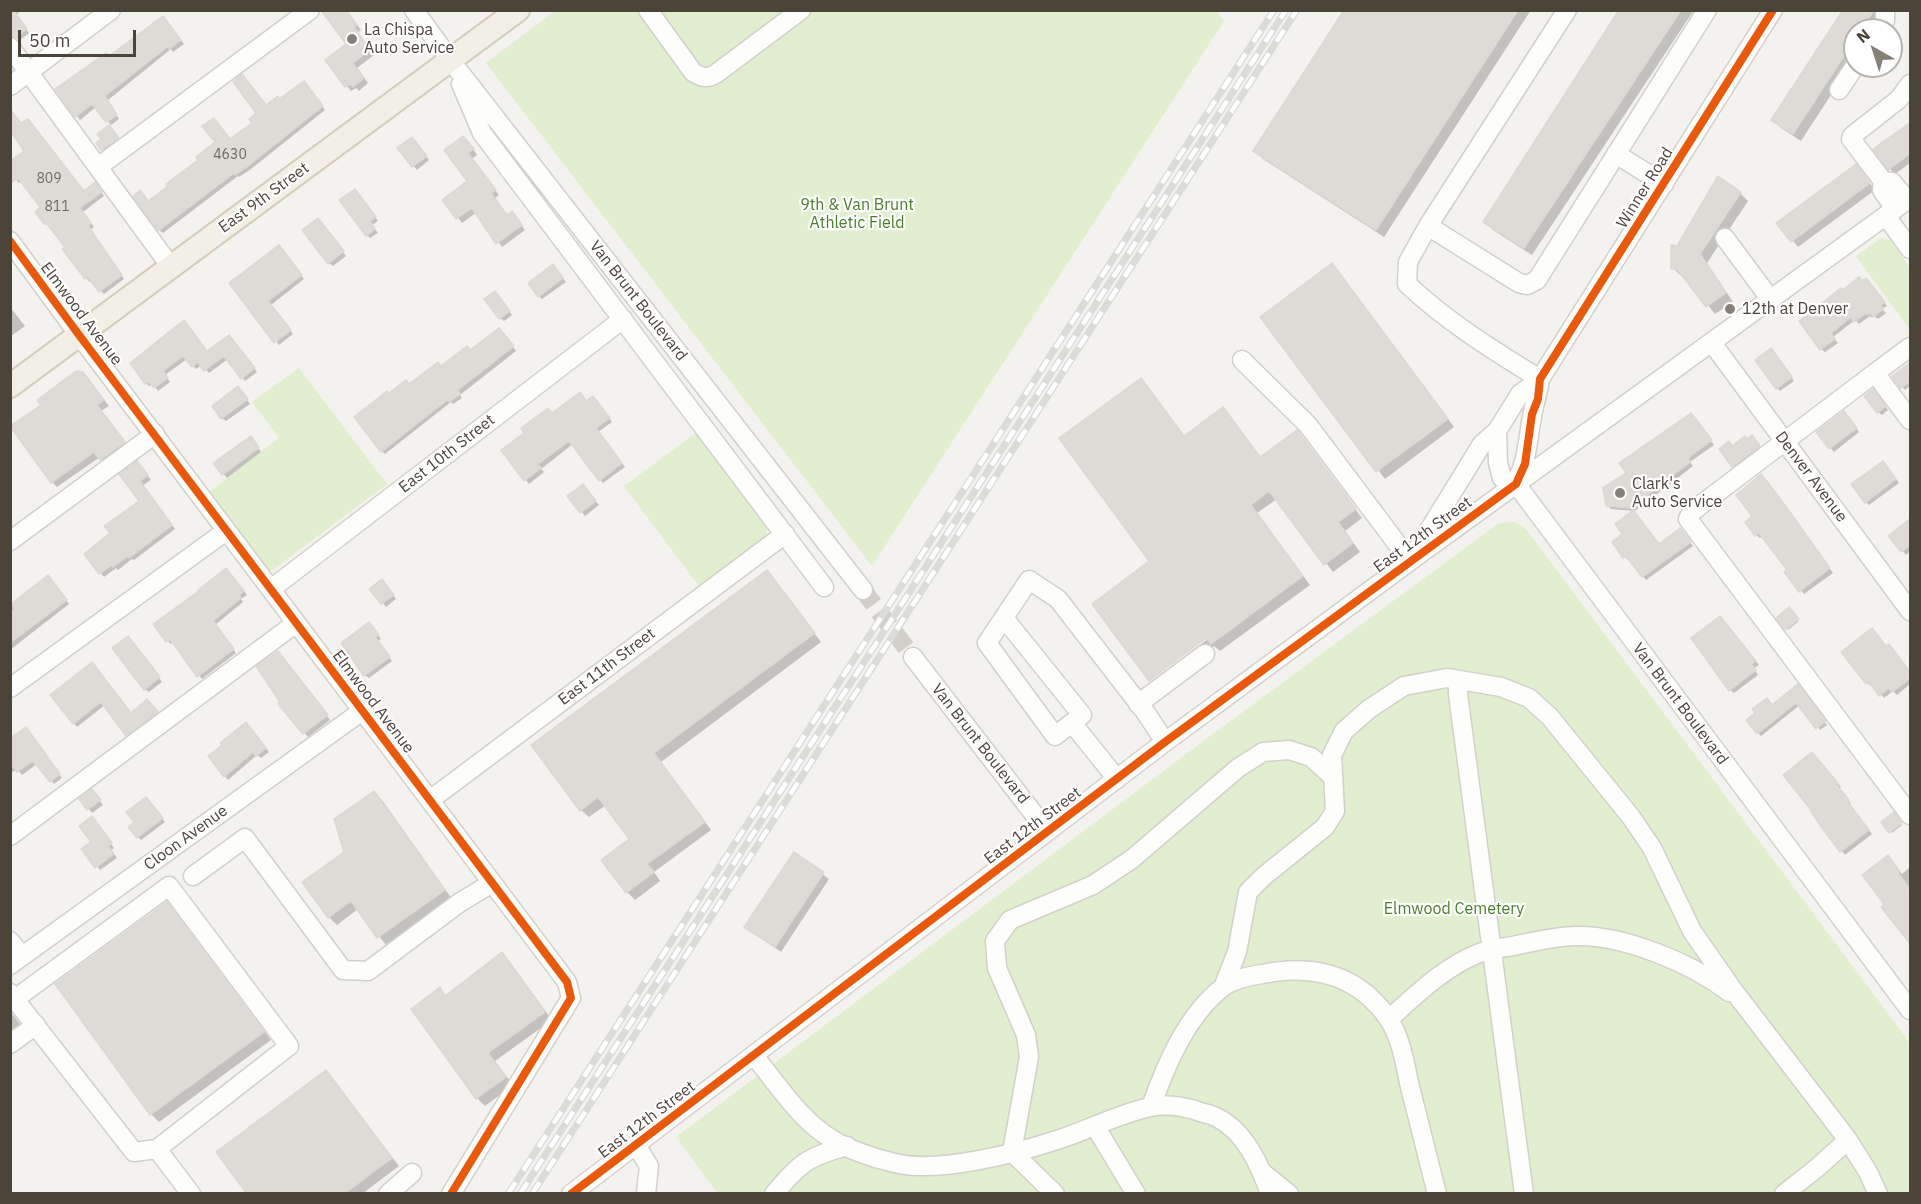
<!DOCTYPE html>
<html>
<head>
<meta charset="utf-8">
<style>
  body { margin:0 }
  #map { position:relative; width:1921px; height:1204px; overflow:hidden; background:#f4f2ee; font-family:"IBM Plex Sans",sans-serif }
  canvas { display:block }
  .frame { position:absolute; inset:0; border:12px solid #4b4439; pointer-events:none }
  .north { position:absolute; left:1843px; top:18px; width:60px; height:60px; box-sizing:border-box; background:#fff; border:2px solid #b7b4b0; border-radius:50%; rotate:321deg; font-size:16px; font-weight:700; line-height:24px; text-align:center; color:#4b4439 }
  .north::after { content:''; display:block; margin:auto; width:21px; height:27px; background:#868178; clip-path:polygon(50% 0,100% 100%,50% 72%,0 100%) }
  .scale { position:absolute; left:18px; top:30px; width:118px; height:27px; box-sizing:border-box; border:3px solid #4b4439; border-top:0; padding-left:8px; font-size:18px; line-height:21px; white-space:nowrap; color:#4b4439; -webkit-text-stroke:4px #fff; paint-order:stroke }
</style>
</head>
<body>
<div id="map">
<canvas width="1921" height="1204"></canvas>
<div class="frame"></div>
<div class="north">N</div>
<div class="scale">50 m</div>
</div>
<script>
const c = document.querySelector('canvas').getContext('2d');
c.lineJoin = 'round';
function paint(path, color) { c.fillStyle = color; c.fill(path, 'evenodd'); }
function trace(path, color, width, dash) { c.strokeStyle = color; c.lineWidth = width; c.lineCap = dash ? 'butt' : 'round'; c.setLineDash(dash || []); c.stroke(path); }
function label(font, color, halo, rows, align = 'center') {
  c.font = font + ' "IBM Plex Sans",sans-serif'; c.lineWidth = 4.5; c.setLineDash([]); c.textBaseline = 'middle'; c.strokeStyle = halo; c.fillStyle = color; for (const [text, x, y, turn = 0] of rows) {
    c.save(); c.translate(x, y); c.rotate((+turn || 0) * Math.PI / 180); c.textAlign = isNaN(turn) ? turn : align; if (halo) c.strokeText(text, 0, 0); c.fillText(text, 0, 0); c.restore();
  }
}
paint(new Path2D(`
  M1216,10L1224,21L872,566L486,63L555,11Z
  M1881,238L1890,240L1910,268V330L1856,256Z
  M299,368L387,484L271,571L267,570L208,493L279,438L252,402Z
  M697,432L767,526L766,536L699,586L624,486Z
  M1515,522L1526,529L1910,1043V1193L718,1194L676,1137L1217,731L1499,523Z`), '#e1eecf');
paint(new Path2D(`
  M10,10H17L19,13L16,15L29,33L20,40L10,33Z
  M346,10L361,30L357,33L374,55L357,68L368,83L359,91L356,88L351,91L327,60L348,45Z
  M1346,10H1531L1384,237L1263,159L1255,151Z
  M1621,10H1694L1532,255L1493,230L1485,222Z
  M1845,10H1878L1874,30H1855V58L1801,141L1781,128L1773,120Z
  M166,21L184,44L173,52L171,49L108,100L119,119L111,125L96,107L80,120L57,90Z
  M307,86L325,110L251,169L239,177L238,176L163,233L159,230L148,203L254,123L280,100Z
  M1910,124V163L1895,174L1890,169Z
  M22,125L84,193L98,188L104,196L83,212L94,227L90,230L124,279L104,294L91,281L90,282L86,278L65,250L67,248L37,212L42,207L22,181L19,183L10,173L27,151Z
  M112,131L121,142L106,153L98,143Z
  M468,142L477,155L472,159L499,195L494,199L507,216L516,218L525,230L502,247L477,212L462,223L444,200L469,181L446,151Z
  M415,143L429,160L417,170L399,149Z
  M1861,171L1875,190L1798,247L1778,223Z
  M1740,193L1748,201L1707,263L1733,302L1715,314L1685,276H1681L1673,268L1677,247Z
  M358,194L378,221L372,225L378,233L370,238L367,235Z
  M322,223L346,256L333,266L329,263Z
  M283,251L304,279L271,305L293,334L279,345L231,283Z
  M556,270L566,282L542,299L539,296Z
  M1339,273L1454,427L1385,479L1262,317Z
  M1862,283H1870L1887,306L1882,309L1886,313L1878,319L1874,316L1872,318L1870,316L1859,324L1855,320L1833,337L1838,343L1825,352L1821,349L1843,292Z
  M498,296L512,315L504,321L500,318Z
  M10,307L25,326L10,337Z
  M184,322L207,353L232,340L257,372L245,381L228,359L209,373L202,365L196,369L187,359L165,375L170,382L158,391L153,384L149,386L146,383Z
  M503,333L516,351L460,395L462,398L453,404L451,402L385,454L382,451L389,395L410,386Z
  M1774,354L1794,381L1780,391L1777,388Z
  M1910,363V386L1905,390L1894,377Z
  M83,373L109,406L101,411L129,448L107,465L100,457L57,487L52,482L43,405Z
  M1141,380L1185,437L1223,409L1261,458L1297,432L1362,518L1345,531L1360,552L1333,572L1277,499L1257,513L1310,585L1220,651L1214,646L1158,688L1152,681L1213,635L1151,561Z
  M241,392L250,404L226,421L222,418Z
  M1876,394L1888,410L1882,415L1878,412Z
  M597,401L612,422L598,432L625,467L603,483L573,444L541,469L544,472L529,484L503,451L552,415L586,402Z
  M1847,416L1859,432L1834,452L1818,432Z
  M1695,419L1714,445L1690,462L1693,466L1635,511L1611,509L1607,505L1629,473Z
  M1747,441H1755L1762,450L1737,469L1734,466L1733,447Z
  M254,442L261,452L227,478L215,464Z
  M141,466L151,480L142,486L175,529L134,560L132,559L118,570L116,568L104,577L86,555L112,533L141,502L121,475Z
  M1886,466L1899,483L1869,505L1866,502Z
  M586,490L599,505L585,516L569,497Z
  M1783,502L1833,573L1804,594L1786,573L1789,570L1763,536L1760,538L1756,535Z
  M1910,520V551L1906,555L1890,536Z
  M1684,533L1693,546L1646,580L1630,559L1628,560L1625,557L1624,534L1658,545Z
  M767,572L821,642L661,762L711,830L654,872L660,881L635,900L627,892L631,840L606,805L589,817L581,810Z
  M229,573L247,595L241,599L243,602L215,625L236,653L202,679L173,642L171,644L168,641Z
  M48,577L69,604L10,650V606Z
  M385,585L396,599L386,607L372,589Z
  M1789,609L1799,621L1788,630L1778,618Z
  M1723,621L1759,665L1754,668L1758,675L1734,693L1730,690Z
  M372,627L381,639L378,641L392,661L369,678L365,675Z
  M131,641L162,682L149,692L145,689Z
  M1843,652L1910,674V684L1897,695L1893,691L1884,698L1873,685L1871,686L1867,683Z
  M281,656L330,720L308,737L280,704L282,702Z
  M92,664L131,714L150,705L160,716L130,738L105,705L77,727L52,695Z
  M1800,689L1827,725L1820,730L1800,705L1761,736L1758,733L1772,706Z
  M249,728L269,752L261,758L257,755L228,780L225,776L224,745Z
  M29,732L62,778L54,784L37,764L22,775L17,769L10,774V738Z
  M1816,757L1841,787L1839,788L1851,804L1849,806L1872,834L1845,855L1823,827Z
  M374,793L382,800L452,899L386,945L358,909L337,925L329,917L346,852Z
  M95,795L103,805L92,813L81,799Z
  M150,802L165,822L141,840L138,837Z
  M1894,814L1902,825L1892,833L1883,822Z
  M95,822L114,848L111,850L117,858L100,870L83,849L93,842Z
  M794,854L829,879L781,952L746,927Z
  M1891,861L1902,874L1910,867V943L1886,905Z
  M167,904L271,1040L159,1122L151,1114Z
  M502,954L510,962L552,1020L495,1061L513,1085L485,1106L477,1098L440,989L447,997Z
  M10,1011L20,1024L10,1031Z
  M326,1072L399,1166L362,1194H249Z`), '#0003');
const building = new Path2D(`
  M10,10H13L27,29L16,37L10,36Z
  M321,10H346L357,25L354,27L370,50L353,63L364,78L353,87L350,84L345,87L325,60L346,44Z
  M1344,10H1518L1376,230L1253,151Z
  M1619,10H1681L1524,248L1483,222Z
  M1843,10H1874L1861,30H1855V39L1793,134L1771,120Z
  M163,16L181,40L169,49L167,47L105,96L117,115L106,122L92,104L75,117L55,89L106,53L109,56Z
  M242,74L266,105L278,96L279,99L304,81L323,106L248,166L235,175L234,173L158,231L133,196L140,190L148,201L167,187L166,184L198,160L196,157L215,142L202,126L214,118L230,139L252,123L249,119L256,113L233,82Z
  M10,109L21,123L28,119L84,191L95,182L102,192L80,208L91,223L88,226L122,275L99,292L88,277L85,279L62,249L65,247L46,223L44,224L35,212L40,207L18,178L10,183V161L24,151L10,130Z
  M1911,122V153L1888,170L1873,149Z
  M109,125L119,138L101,150L96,143L101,139L97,134Z
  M463,136L474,149L468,153L496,190L491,193L507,215L512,211L522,225L496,244L472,208L456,219L442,200L467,181L444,150Z
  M412,137L427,156L412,167L397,148Z
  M1856,164L1870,183L1791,242L1776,223Z
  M1718,176L1741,192L1700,254L1726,293L1706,307L1677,269H1671V245L1677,246Z
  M355,189L376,217L370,221L375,229L366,236L339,200Z
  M318,218L344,251L328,264L302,230Z
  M279,245L302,275L268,301L291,330L274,343L229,283Z
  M1332,263L1448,419L1376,472L1260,317Z
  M553,264L563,278L538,297L528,283Z
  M1859,277L1862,281L1866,278L1885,302L1880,305L1883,309L1873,317L1870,313L1867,315L1866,313L1854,322L1851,317L1831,333L1835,339L1820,350L1799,321L1841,288L1843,290Z
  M495,291L510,311L499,319L484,299Z
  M184,320L207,351L229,335L255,368L241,379L224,356L204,371L198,362L192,367L183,356L163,371L168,378L154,388L148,381L145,384L130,363Z
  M499,328L514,346L458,390L460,394L449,402L447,400L381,452L354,417L387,391L389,393L406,380L409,384L438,362L441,366L467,346L470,350Z
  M1771,348L1792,377L1776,389L1755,360Z
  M1911,362V381L1900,388L1892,376Z
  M76,371L83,372L104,400L97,405L125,442L100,460L94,452L51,483L10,426L41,405L37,400Z
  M1141,378L1184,436L1223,407L1260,457L1297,430L1356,509L1338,522L1353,543L1324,565L1269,491L1251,505L1303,576L1211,644L1206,638L1149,681L1092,604L1149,561L1059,438Z
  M238,386L248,399L221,419L212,406Z
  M1873,389L1886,406L1877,413L1864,396Z
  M580,392L586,401L593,396L610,418L596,428L622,463L599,481L569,441L538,464L541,468L524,481L501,450L524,433L521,428L548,408L552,413Z
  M1844,411L1857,428L1829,449L1816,432Z
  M1691,413L1712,440L1688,458L1690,462L1631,508L1606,506L1603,488L1626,473L1619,463Z
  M1752,435L1760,446L1732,467L1719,449L1729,441L1732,446L1745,436L1747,439Z
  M251,436L259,448L222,475L213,463Z
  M137,461L148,475L140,481L172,525L129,558L128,556L113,567L112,565L99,574L84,554L110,533L104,526L139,501L119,474Z
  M1883,461L1896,479L1865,503L1851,484Z
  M1761,474L1779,497L1830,568L1799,592L1784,572L1787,570L1759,533L1755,536L1745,522L1752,516L1736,495Z
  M583,484L596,501L580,513L567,496Z
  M1633,510L1659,544L1680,528L1691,542L1642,577L1626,556L1623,558L1612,542L1622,534L1615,524Z
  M1911,518V545L1901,552L1888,536Z
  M226,568L244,591L239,595L241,598L213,621L234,649L197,677L170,639L166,642L153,624L199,591L198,590Z
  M767,570L815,633L654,753L705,822L647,864L654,872L626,893L601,860L629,839L598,797L580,811L531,745Z
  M48,575L67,600L10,643V612L15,609L11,604Z
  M382,579L394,595L381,604L369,589Z
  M1789,607L1799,619L1785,630L1776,618Z
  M1720,616L1756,661L1751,664L1756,670L1729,691L1691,638Z
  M369,622L379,635L375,637L390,657L364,676L341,643Z
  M1872,628L1886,646L1889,644L1911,673V678L1892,692L1889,688L1879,696L1869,682L1866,684L1841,652Z
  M128,636L160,677L144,690L112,648Z
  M278,651L328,715L303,734L278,704L280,702L256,666Z
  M92,662L131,713L147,699L158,712L126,736L101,702L73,724L50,695Z
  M1798,684L1826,721L1816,729L1796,703L1757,734L1746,720L1755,713L1752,709L1767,698L1772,705Z
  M246,722L266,748L256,756L253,752L224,777L208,756L222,745L220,743Z
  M26,727L60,774L50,782L33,761L17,772L10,763V738Z
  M1812,752L1838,783L1836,784L1849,800L1847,801L1869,830L1840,852L1822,828L1810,810H1811L1783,775Z
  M92,789L101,800L87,810L79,799Z
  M374,791L445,890L377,938L351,901L328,918L302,882L344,852L334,819Z
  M146,797L163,818L137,838L128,827L134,822L126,812Z
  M1894,812L1902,823L1889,833L1881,822Z
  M92,816L112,843L108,846L114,854L95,868L81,849L91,842L79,826Z
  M794,852L824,872L775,947L744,927Z
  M1888,855L1900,872L1898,873L1911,890V945L1881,907L1884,904L1862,875Z
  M167,902L264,1032L150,1115L55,984Z
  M502,952L545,1012L488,1053L506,1077L476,1099L411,1009L440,987L445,996Z
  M326,1070L392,1158L344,1194H247L216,1152Z`);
paint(building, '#dedbd6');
trace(building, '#dcd9d4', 1.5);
trace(new Path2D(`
  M863,590L913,657`), '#d2cfca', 18, [18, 9]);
const minor = new Path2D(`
  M414,10L451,61L863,590
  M648,10L693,72C702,78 708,79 717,73L801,10
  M1879,30L1885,21V10
  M10,47L171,267
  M461,84L482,133L824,587
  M10,86L111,10
  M1839,90L1855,66
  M1616,154L1664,184
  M98,167L310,10
  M1883,181L1851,139L1852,136L1899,99L1910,84
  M1895,209L1882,190L1883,181L1892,182L1907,200
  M1886,216L1910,249
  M1428,226L1519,283L1527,285L1537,280L1707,10
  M1725,238L1771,300
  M10,241L79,335L567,982L571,998L451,1194
  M1712,343L1910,611
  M1910,347L1875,373L1910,420
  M1242,360L1308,425L1410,561L1482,444L1497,431L1520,394L1540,379L1773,10
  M1875,373L1698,507L1691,513L1688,519L1910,815
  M1540,379C1494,351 1446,321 1407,284L1408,262L1428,226L1567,10
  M1497,431L1498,463L1502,478L1516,484L1910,1010
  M1516,483C1528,458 1527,443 1532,417C1534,404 1538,393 1540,379
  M10,541L155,434
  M271,589L623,319
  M1004,618L1082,715L1055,736L987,643L1029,580L1058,599L1146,713L1165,742
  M913,657L1047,831
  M1458,680V694L1524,1194
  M10,688L226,531
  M1138,704L1205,654
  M1072,723L1117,779
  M430,800L785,534
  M10,836L296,623
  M193,876L245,838L343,970L368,971L459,903L492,883
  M10,941L22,956
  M10,965L362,711
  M1224,985L1237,952L1248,892L1264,876L1325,827L1335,811L1332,755L1344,731L1369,709L1404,686L1447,678L1501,687L1529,698L1550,717L1631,817L1652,848L1692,931L1733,990L1848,1140L1868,1172L1878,1194
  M10,993L134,1152L157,1149L191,1194
  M15,999L169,886L289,1046L157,1149
  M1389,1019C1416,995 1443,968 1477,954C1488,949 1501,948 1513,946C1533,942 1556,936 1576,936C1624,935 1691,963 1729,992
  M10,1044L36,1025
  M754,1056C776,1082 796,1114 824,1134C843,1148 872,1158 895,1163C937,1174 1018,1153 1060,1139C1090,1129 1119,1114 1150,1107C1164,1104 1181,1106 1195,1110C1201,1113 1210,1114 1216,1117C1245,1131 1260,1165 1270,1194
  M1151,1107C1166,1064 1187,1015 1223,987C1233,979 1250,976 1262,974C1312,964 1357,974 1388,1018C1401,1037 1405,1064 1410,1087C1419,1122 1428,1158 1437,1194
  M1095,1126L1136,1194
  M636,1145L649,1166L646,1194
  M1263,1173L1289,1194
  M388,1194L412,1173
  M571,1194L1165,742L1410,561L1910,198
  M774,1194C800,1163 807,1157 847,1146
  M1055,1194L1012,1152L1029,1057L1026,1035L997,968L995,941L1010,920L1093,885L1132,859L1238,768L1263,752L1289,750L1311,757L1333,777
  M1784,1194L1818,1167L1848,1140`);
const major = new Path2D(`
  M10,386L518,10`);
trace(minor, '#d2d0cb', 21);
trace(major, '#d6cebb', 26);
trace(minor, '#fdfdfc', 18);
trace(major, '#f2efe6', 22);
const rail = new Path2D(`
  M508,1194L1274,10
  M520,1194L1286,10
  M532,1194L1297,10`);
trace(rail, '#dbdbda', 7);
trace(rail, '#fff', 4.5, [14]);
trace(new Path2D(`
  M10,241L79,335L567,982L571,998L451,1194
  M571,1194L1165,742L1516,484L1525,464L1532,414L1538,399L1540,379L1773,10`), '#e8590c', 8);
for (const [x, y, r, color] of [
  [352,39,6,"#868178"],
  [1730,309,6,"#868178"],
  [1620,493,6,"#868178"]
]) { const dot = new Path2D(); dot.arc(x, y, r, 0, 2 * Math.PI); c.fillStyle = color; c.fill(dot); trace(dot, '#fff', 2); }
label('14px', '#706a61', null, [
  ["4630",230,155],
  ["809",49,179],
  ["811",57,207]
]);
label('16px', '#4b4439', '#fff', [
  ["La Chispa",364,30],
  ["Auto Service",364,48],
  ["12th at Denver",1742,309],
  ["Clark's",1632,484],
  ["Auto Service",1632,502]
], 'left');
label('16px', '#4b4439', '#fff', [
  ["Winner Road",1645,188,-58],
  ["East 9th Street",264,198,-36],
  ["Van Brunt Boulevard",638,301,52],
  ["Elmwood Avenue",81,314,53],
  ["East 10th Street",447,454,-38],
  ["Denver Avenue",1811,477,53],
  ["East 12th Street",1423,535,-36],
  ["East 11th Street",607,667,-37],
  ["Elmwood Avenue",373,702,53],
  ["Van Brunt Boulevard",1680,704,53],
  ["Van Brunt Boulevard",980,744,52],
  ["East 12th Street",1033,826,-37],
  ["Cloon Avenue",186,838,-36],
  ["East 12th Street",647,1120,-37]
]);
label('16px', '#4a7f2a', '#fff', [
  ["9th & Van Brunt",857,205],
  ["Athletic Field",857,223],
  ["Elmwood Cemetery",1454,909]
]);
</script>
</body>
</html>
